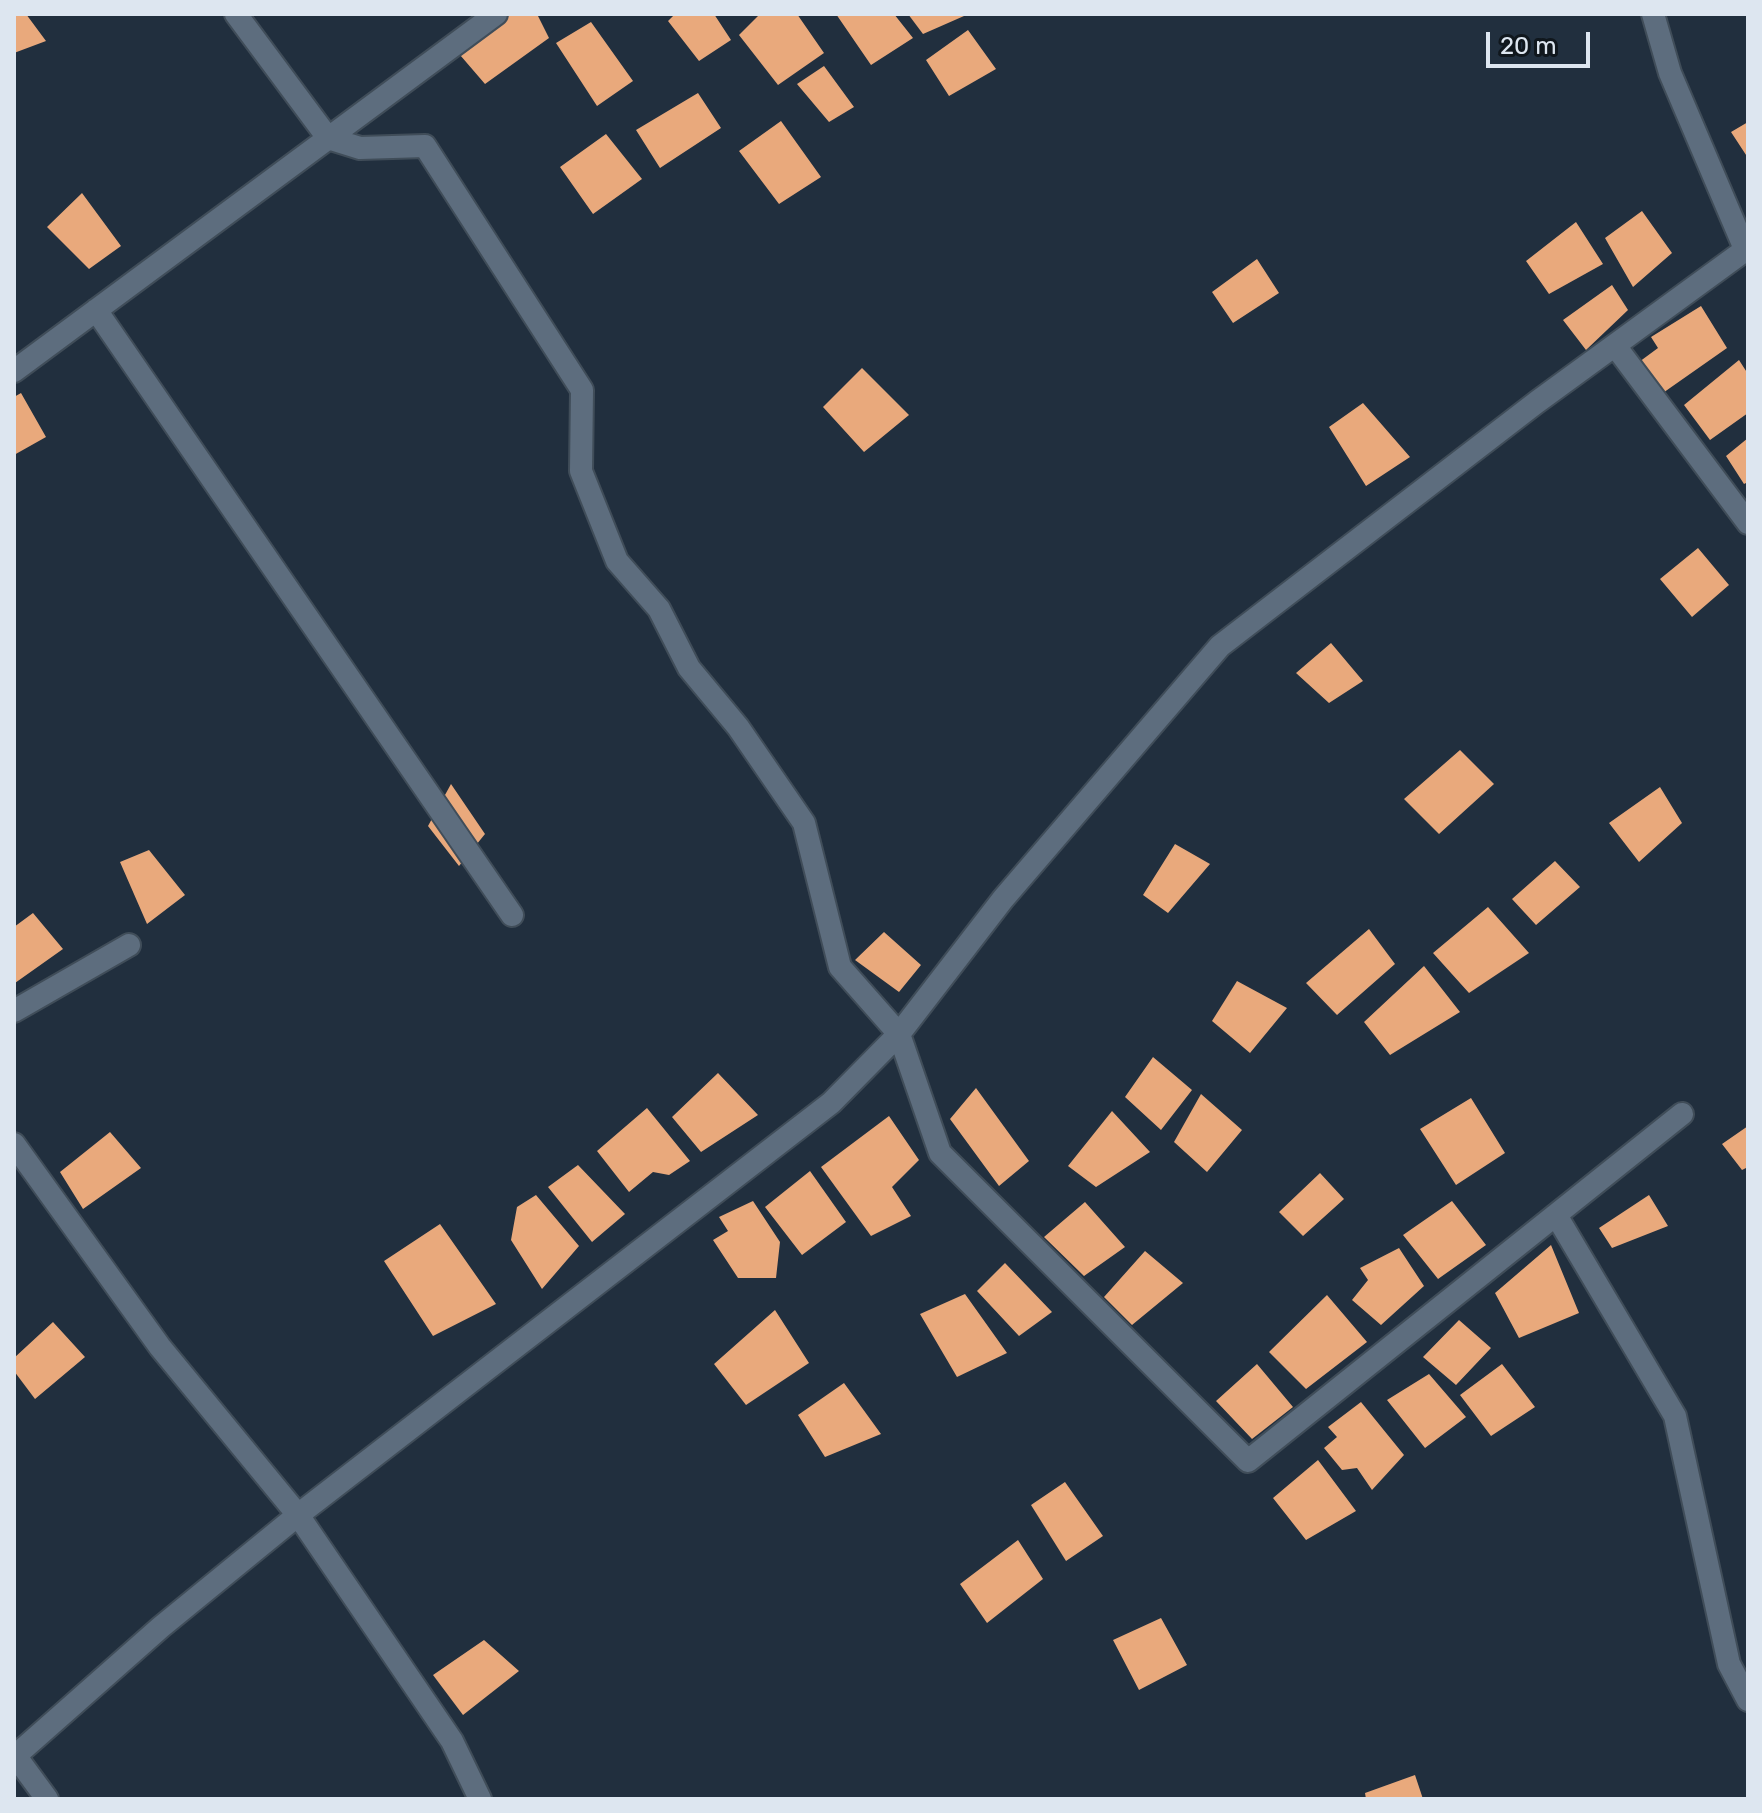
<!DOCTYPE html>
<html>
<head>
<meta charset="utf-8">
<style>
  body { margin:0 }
  #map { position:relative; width:1762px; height:1813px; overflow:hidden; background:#212f3e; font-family:Rubik,sans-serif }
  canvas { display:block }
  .frame { position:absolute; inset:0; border:16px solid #dde6f0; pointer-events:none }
  .scale { position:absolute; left:1486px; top:32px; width:104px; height:36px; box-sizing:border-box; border:4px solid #dde6f0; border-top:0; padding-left:10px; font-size:24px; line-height:28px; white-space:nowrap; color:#dde6f0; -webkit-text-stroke:6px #10171d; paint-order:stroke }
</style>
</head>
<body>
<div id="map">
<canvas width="1762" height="1813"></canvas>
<div class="frame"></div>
<div class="scale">20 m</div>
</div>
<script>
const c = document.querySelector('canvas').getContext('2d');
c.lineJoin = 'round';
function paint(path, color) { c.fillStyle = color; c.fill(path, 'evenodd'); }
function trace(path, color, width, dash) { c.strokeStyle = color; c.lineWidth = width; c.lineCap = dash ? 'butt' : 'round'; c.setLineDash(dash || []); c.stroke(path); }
paint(new Path2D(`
  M14,14H26L46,41L14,53Z
  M507,14H537L549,38L485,84L454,48Z
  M675,14H714L731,40L699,61L668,21Z
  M760,14H797L824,53L778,85L739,35Z
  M836,14H894L913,38L871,65Z
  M908,14H962L964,16L923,34Z
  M591,22L633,81L597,106L556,43Z
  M968,30L996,69L949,96L926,60Z
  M824,66L854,107L829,122L797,84Z
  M698,93L721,128L660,168L636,130Z
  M781,121L821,177L779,204L739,151Z
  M1748,122V158L1731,132Z
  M606,134L642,179L593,214L560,167Z
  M82,193L121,246L89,269L47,227Z
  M1642,211L1672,253L1633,287L1605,238Z
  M1576,222L1603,264L1549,294L1526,261Z
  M1257,259L1279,293L1233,323L1212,292Z
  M1612,285L1628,310L1586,350L1563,320Z
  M1701,306L1727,348L1660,395L1639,362L1658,348L1651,337Z
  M1739,360L1748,374V413L1710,440L1684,405Z
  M862,368L909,415L864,452L823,407Z
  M21,393L46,437L14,455V397Z
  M1363,403L1410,457L1366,486L1329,427Z
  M1748,438V482L1744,484L1726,456Z
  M1698,548L1729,585L1692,617L1660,579Z
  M1331,643L1363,681L1329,703L1296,673Z
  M1460,750L1494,784L1439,834L1404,799Z
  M451,784L485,834L459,866L428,826Z
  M1660,787L1682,823L1639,862L1609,823Z
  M1175,844L1210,864L1168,913L1143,895Z
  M149,850L185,895L147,924L120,862Z
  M1555,861L1580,887L1536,925L1512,899Z
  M1488,907L1529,953L1469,993L1433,953Z
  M33,913L63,949L15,983L14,927Z
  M1369,929L1395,964L1337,1015L1306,983Z
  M884,932L921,965L899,992L855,960Z
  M1424,966L1460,1012L1390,1055L1364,1022Z
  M1237,981L1287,1008L1250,1053L1212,1021Z
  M1153,1057L1192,1090L1161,1130L1125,1097Z
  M718,1073L758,1115L701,1152L672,1117Z
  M976,1088L1029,1161L999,1186L950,1119Z
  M1201,1094L1242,1130L1207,1172L1174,1142Z
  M1471,1098L1505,1153L1456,1185L1420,1129Z
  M647,1108L690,1161L669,1175L653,1172L629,1192L597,1151Z
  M1112,1111L1150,1152L1096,1187L1068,1166Z
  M889,1116L919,1160L892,1187L911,1216L871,1236L821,1167Z
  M1748,1126V1167L1742,1170L1722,1144Z
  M110,1132L141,1168L83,1209L60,1172Z
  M578,1165L625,1214L592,1242L548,1187Z
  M810,1171L846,1222L802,1255L765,1207Z
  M1320,1173L1344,1199L1303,1236L1279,1212Z
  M536,1195L579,1246L542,1289L511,1240L517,1207Z
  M1649,1195L1668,1226L1612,1248L1599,1228Z
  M753,1201L780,1242L776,1278H738L713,1240L728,1231L719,1217Z
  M1452,1201L1486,1245L1438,1279L1403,1235Z
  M1085,1202L1125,1247L1084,1276L1044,1237Z
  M440,1224L496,1304L433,1336L384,1261Z
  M1551,1245L1579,1313L1519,1338L1495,1293Z
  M1399,1248L1424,1286L1381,1325L1352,1300L1368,1280L1360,1268Z
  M1145,1251L1183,1283L1132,1325L1104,1297Z
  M1005,1263L1052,1312L1019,1336L977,1291Z
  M965,1294L1007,1353L957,1377L920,1314Z
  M1327,1295L1367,1342L1306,1389L1269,1352Z
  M775,1310L809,1363L746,1405L714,1364Z
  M1459,1320L1491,1348L1456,1385L1423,1357Z
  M53,1322L85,1357L35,1399L14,1371V1358Z
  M1257,1364L1293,1407L1252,1439L1216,1401Z
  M1502,1364L1535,1407L1491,1436L1460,1395Z
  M1429,1374L1466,1417L1425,1448L1387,1400Z
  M844,1383L881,1434L825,1457L798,1415Z
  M1361,1402L1404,1455L1372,1490L1357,1468L1342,1470L1324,1448L1337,1437L1328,1427Z
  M1318,1460L1356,1511L1306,1540L1273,1498Z
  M1065,1482L1103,1536L1066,1561L1031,1505Z
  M1018,1540L1043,1579L987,1623L960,1584Z
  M1161,1618L1187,1665L1139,1690L1113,1640Z
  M484,1640L519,1671L463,1715L433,1675Z
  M1415,1775L1423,1799H1366L1365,1793Z`), '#e9a97c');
const minor = new Path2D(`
  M236,14L328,138L360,148L425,146L582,390L581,471L617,561L659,609L689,668L738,727L804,823L840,967L899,1034L940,1153L1248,1461L1682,1114
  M1653,14L1670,73L1745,249
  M96,310L512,915
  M1616,347L1748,523
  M14,371L496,14
  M14,1011L129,945
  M14,1144L160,1347L298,1515L452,1741L480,1799
  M1556,1215L1675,1416L1729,1664L1748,1700
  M14,1754L47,1799
  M14,1757L161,1627L298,1515L831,1103L899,1034L1003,899L1220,646L1537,402L1748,248`);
trace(minor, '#404d59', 26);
trace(minor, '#5d6d7e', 22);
</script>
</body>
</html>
